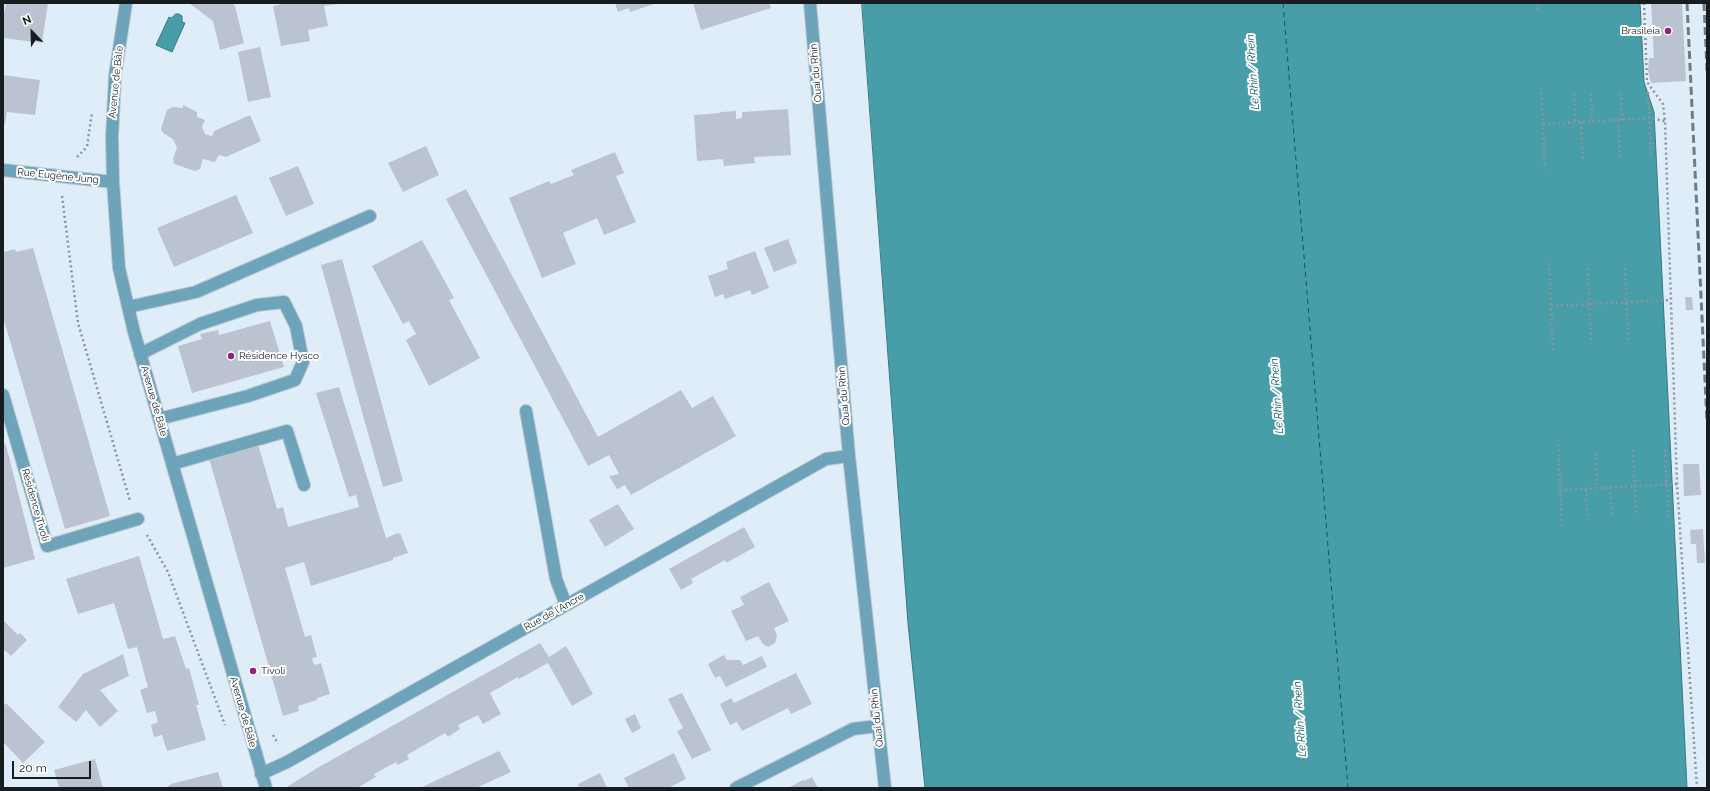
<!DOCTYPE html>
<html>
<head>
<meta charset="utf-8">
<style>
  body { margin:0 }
  #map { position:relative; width:1710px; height:791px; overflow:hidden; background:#dfedf9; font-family:Raleway,sans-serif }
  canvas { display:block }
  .frame { position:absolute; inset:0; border:4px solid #171c20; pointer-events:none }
  .north { position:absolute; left:12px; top:12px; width:40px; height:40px; -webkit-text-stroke:3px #fff; paint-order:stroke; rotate:337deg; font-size:11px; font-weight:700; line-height:16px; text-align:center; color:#171c20 }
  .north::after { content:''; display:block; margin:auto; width:14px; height:18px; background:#171c20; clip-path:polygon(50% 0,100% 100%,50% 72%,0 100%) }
  .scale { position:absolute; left:12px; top:761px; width:79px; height:18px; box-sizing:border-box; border:2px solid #171c20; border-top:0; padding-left:5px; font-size:12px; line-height:14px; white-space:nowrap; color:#171c20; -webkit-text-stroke:3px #fff; paint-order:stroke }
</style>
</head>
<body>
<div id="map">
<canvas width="1710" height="791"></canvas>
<div class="frame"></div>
<div class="north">N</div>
<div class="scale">20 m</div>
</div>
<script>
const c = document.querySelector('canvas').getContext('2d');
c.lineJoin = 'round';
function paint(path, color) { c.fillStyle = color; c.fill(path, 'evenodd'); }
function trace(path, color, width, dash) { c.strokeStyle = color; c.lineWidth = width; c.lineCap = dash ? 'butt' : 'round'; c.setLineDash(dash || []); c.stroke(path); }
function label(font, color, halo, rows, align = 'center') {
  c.font = font + ' Raleway,sans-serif'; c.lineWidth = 4; c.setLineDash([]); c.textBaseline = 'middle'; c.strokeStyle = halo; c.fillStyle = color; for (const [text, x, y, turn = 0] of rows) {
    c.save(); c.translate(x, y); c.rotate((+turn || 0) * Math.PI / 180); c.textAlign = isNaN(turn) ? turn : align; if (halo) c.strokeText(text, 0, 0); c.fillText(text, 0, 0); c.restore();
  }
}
const water = new Path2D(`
  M862,3H1640L1644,82L1654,112L1687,788H925L908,623Z
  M176,14H179L182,16V22L185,23L172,52L156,45L169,17L171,18Z`);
paint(water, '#479ea8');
trace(water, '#39777f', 1);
trace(new Path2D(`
  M1283,3L1348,788`), '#09575e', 1, [5, 4]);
paint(new Path2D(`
  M6,3H48L42,43L3,38V19Z
  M189,3H231L235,6L244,43L220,50L213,21Z
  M287,3H338V4L324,6L328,26L308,30L310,41L281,46L273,6Z
  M615,3H657L630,12L629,8L618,12Z
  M693,3H769L771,8L701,30Z
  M1651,3H1682L1686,81L1651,83L1648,71L1649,58H1654Z
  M260,47L271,97L248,102L238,52Z
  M3,75L40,80L35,115L7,112L5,124H3Z
  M183,105L197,112V117L205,120L202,127L205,134L212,136L214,131L250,115L261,141L226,157L219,155L215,162L203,159L200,169L195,171L174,164L173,159L177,148L173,139L163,133L161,129L167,110L173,107L183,108Z
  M788,109L791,155L754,157L755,163L724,166L723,159L697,161L694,115L720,113V112L736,111V119L742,118V112Z
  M426,146L439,175L403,192L388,163Z
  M615,152L624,173L616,176L636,222L604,235L597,218L563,233L576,264L542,278L509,198L549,181L551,184L574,175L571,170Z
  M298,166L314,204L286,216L269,178Z
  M466,189L598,437L681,390L692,408L713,396L736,436L631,495L625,485L617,489L609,476L619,474L609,455L588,466L446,199Z
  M236,195L253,233L174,267L157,228Z
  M788,239L797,263L774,272L764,248Z
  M422,240L454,298L449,300L480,358L429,386L406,340L416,334L409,321L403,324L372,266Z
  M33,248L110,516L65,529L3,317L4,252L15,249L16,252Z
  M755,251L769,288L752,295L750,290L725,299L723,294L715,297L708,276L728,269L726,262Z
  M342,259L403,481L383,487L321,265Z
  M1685,297H1692L1693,310H1686Z
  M270,321L284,367L192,393L178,346L202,339L200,334L218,330L219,335Z
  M339,387L386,538L398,533L401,535L408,553L393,558V560L311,586L304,562L285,568L305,637L311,635L317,657L312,658L314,665L321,663L330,694L317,698V700L298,706L299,711L283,716L209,458L258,444L277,509L283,507L288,527L359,507L356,495L349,497L316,393Z
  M3,442L6,445L35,559L3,568Z
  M1683,464H1699L1701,495L1684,496Z
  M618,504L634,529L605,547L589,520Z
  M744,527L755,547L726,563L725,560L691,579L693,583L681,590L669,569Z
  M1703,529L1705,563H1697L1696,544H1691L1690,530Z
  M139,556L163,639L175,636L186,669L189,668L199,705H196L206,740L167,751L162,735L154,737L151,725L158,722L155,711L147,713L140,690L148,687L137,647L128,649L114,603L78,614L66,579Z
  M769,582L789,621L774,628L777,636L775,643L768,647L763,644L758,636L746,641L731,611L744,605L740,597Z
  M3,620L18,635L20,633L27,640L11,656L3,649Z
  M540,643L549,657L566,646L593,694L572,706L548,663L519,679L518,677L490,693L501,714L483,724L478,715L458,725L460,729L448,737L445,733L407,755L409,759L398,765L396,762L374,774L376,777L357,788H288V786L319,767Z
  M123,654L129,676L100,690L118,711L100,727L86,710L76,722L58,707L83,674Z
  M724,655L727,660H740L743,665L762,656L767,667L726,687L720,676L715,678L708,664Z
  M796,673L812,704L791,714L788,708L742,731L737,722L730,725L720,704L731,698L734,703Z
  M682,693L711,750L692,759L677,731L683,728L668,699Z
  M6,703L45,742L23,763L3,742V706Z
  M635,714L641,728L632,733L625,719Z
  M499,751L511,772L476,788H420Z
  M674,753L686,779L668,788H629L624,778Z
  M95,759L103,788H59L54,770Z
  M218,772L223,788H169L168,786L171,784Z
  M600,773L607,788H579L578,784Z
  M812,777L818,788H788L803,780L804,781Z`), '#bbc3d1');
const minor = new Path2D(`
  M126,3L115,76L112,137L113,182L119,268L134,332L266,788
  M810,3L849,456L885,788
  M3,170L113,182
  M128,307L196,292L370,216
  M140,354L200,324L257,305L284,302L296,326L303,362L295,380L248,396L159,419
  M3,395L47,546L138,519
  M526,411L556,579L566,605
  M172,464L287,431L304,485
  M261,774L287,762L826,459L849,456
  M736,788L853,729L877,726`);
trace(minor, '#bbc7d2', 14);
trace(new Path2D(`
  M1537,3L1538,11
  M1644,3L1647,82L1663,104L1665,121L1677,484L1697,788
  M1541,88L1545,169
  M1648,92L1651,155
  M1621,93L1622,120
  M1574,94L1575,122
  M1591,94L1592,121
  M1618,120L1620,157
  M1581,122L1583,160
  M1543,124L1650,118L1665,121
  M77,157L87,147L92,112
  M62,196L78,323L130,501
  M1549,263L1553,352
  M1588,268L1591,343
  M1625,268L1628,341
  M1551,306L1671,300
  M1558,444L1562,527
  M1633,450L1636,516
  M1665,450L1669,521
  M1596,453L1597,488
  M1610,487L1612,517
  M1586,489L1587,518
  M1560,490L1677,484
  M147,535L168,572L225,725
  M273,735L278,744`), '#8a949c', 2.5, [2, 3]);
trace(minor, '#6ea4b9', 12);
trace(new Path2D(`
  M1687,3L1707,422
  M1704,3L1707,71`), '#727b82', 3, [8, 4]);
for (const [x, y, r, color] of [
  [1668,31,4,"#95217e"],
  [231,356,4,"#95217e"],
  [253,671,4,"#95217e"]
]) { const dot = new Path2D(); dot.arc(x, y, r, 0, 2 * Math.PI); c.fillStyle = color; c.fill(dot); trace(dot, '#fff', 1.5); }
label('10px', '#171c20', '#fff', [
  ["Brasileia",1660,31,"right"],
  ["Résidence Hysco",239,356],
  ["Tivoli",261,671]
], 'left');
label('10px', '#171c20', '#fff', [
  ["Quai du Rhin",816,73,-95],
  ["Avenue de Bâle",116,82,-84],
  ["Rue Eugène Jung",58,176,6],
  ["Quai du Rhin",844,396,-95],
  ["Avenue de Bâle",154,401,74],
  ["Résidence Tivoli",35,505,74],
  ["Rue de l'Ancre",554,612,-29],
  ["Avenue de Bâle",243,712,74],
  ["Quai du Rhin",877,718,-96]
]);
label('italic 11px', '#09575e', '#fff', [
  ["Le Rhin / Rhein",1253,72,-94],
  ["Le Rhin / Rhein",1277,396,-94],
  ["Le Rhin / Rhein",1300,719,-94]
]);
</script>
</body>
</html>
